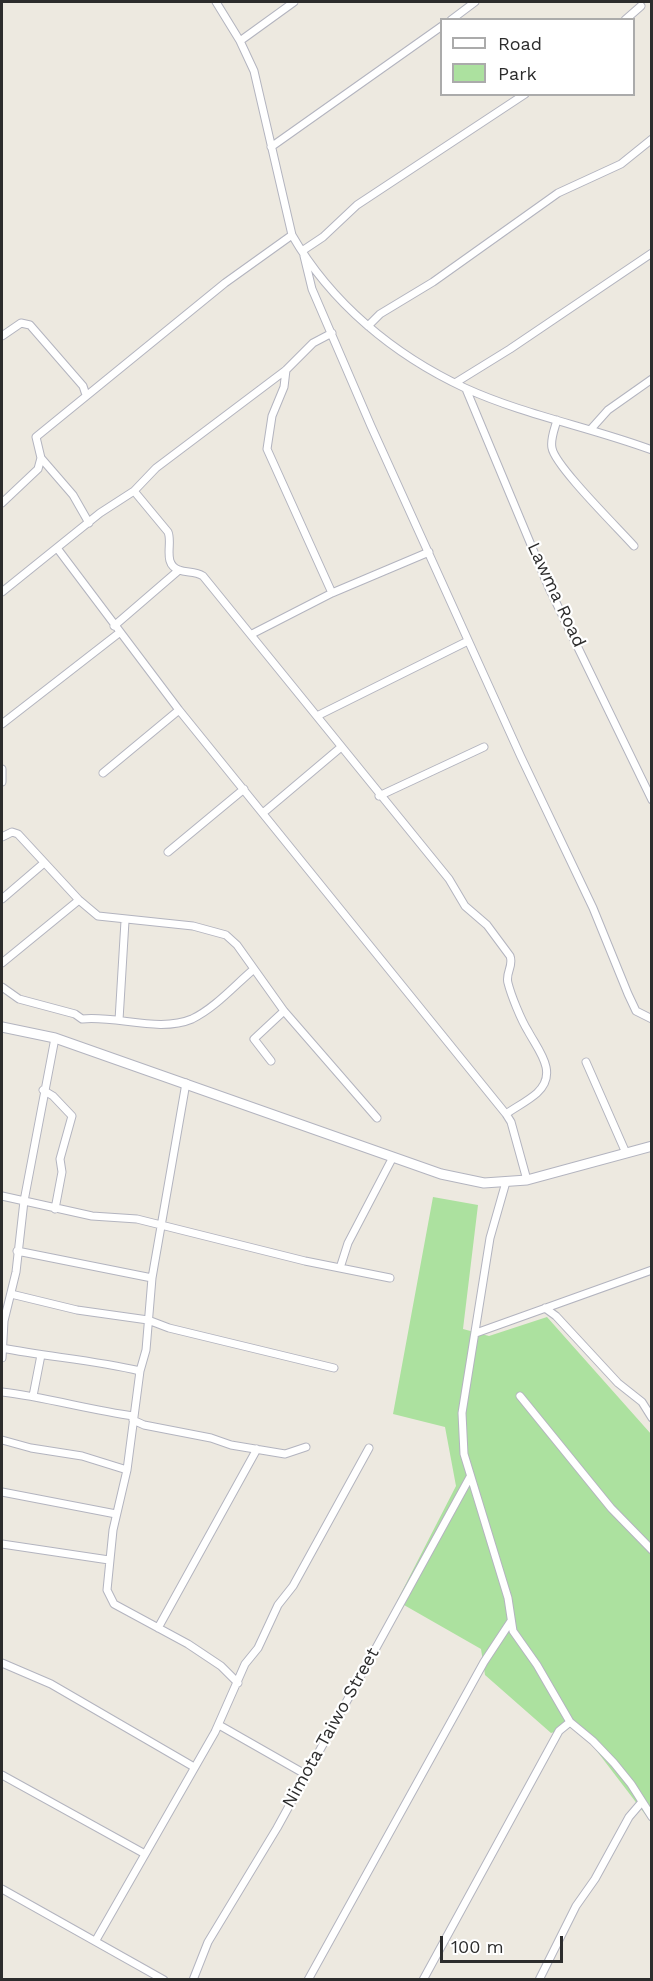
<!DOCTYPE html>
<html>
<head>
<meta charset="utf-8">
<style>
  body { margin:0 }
  #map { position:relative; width:653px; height:1981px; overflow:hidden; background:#ede9e0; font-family:"Work Sans",sans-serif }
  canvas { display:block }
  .frame { position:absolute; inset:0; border:3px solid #2c2c2c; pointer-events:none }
  .legend { position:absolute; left:440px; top:18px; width:195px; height:78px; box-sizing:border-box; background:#fff; border:2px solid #ababab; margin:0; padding:8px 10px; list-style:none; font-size:18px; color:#2c2c2c }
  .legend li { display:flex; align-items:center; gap:12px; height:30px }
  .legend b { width:30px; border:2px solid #ababab }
  .scale { position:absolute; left:440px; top:1936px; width:123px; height:27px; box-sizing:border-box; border:3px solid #2c2c2c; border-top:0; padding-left:8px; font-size:18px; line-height:21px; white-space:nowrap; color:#2c2c2c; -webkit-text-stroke:4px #fff; paint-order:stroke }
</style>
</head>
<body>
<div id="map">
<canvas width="653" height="1981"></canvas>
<div class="frame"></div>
<ul class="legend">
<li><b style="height:8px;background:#fff"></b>Road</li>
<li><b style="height:16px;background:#ace19f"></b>Park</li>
</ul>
<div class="scale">100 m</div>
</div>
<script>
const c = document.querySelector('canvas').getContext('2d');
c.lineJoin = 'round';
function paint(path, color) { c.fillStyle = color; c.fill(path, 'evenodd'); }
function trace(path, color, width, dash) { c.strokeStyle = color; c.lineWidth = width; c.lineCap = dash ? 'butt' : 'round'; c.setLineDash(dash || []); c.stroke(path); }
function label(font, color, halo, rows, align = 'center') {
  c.font = font + ' "Work Sans",sans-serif'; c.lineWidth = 4.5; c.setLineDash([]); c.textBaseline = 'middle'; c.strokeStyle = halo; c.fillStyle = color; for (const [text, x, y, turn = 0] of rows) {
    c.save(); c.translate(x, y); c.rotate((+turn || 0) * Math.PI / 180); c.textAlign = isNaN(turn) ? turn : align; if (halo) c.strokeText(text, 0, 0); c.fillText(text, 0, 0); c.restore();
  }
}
paint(new Path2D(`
  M433,1197L478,1205L463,1329L489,1336L547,1317L651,1434V1822L577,1725L551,1733L485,1675L481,1649L397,1601L456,1486L445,1427L393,1414Z`), '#ace19f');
const minor = new Path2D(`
  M216,2L240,41L254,71L292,235C331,303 394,355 465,388C524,415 590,427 652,450
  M451,20L475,2
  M625,20L641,6
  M240,41L294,2
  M271,147L442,26
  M302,251L323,237L357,205L525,94
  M304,256L312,289L371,426L521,757L593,908L628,994L636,1011L652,1019
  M368,326L380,314L433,282L558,193L621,164L652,139
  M2,336L21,323L30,325L83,386L86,395
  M286,370L284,387L272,416L267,449L332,593
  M455,383L510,349L652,253
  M466,389L549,588L652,800
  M557,420C555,428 550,439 552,448C555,466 618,528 634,546
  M591,429L608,410L652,379
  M134,491L168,532C173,543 162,564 179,570C187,573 195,571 203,576L449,879L465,906L487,925L510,956C514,966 505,973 508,983C511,995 521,1020 528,1031C538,1050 559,1073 537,1093C528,1101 516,1107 506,1114
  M2,503L38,469L41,458
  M89,523L73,495L41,458L36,437L225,283L292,235
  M57,548L179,710L506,1114L511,1122L527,1180
  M2,592L100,513L134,491L156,468L286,370L313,343L332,333
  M114,626L179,570
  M252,634L332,593L429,552
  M317,716L468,641
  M2,724L119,633
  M2,769V782
  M103,773L179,710
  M379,796L484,747
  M263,813L340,748
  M2,837L12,832L18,834L79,900L98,916L193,926L226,935L237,945L284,1011L377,1118
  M168,852L244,789
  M2,899L44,863
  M2,963L79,900
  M2,987L19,999L75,1014L82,1019C116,1015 159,1033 192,1019C215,1008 235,985 254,969
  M119,1020L125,921
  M271,1061L254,1039L284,1011
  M586,1062L626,1153
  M186,1083L152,1278L146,1350L140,1371L127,1470L113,1530L107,1590L114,1604L188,1644L221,1666L238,1683
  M43,1090L53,1096L72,1116L60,1159L62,1172L55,1209
  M506,1182L490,1238L462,1413L464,1454L508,1598L513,1631L537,1665L570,1722L593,1741L614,1763L631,1784L652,1817
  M2,1196L92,1216L137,1219L305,1261L390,1278
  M17,1251L152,1278
  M340,1268L348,1243L393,1157
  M11,1294L77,1310L148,1320L169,1328L334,1368
  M545,1308L556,1316L618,1383L642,1402L652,1418
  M476,1333L652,1270
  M2,1348C48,1357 94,1360 140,1371
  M2,1358L4,1321L16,1272L24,1201L55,1038
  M2,1392C46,1397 89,1410 134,1416
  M33,1396L41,1355
  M520,1396L611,1508L652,1550
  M133,1420L144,1425L211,1438L231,1445L285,1454L306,1447
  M2,1440L31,1448L82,1456L127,1470
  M2,1492L116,1514
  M2,1544L109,1560
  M158,1628L257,1449
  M2,1663L51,1684L194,1767
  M219,1725L305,1774
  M2,1775L145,1854
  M2,1889L164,1980
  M96,1940L215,1732L245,1664L258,1648L278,1605L293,1586L369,1448
  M193,1980L208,1942L277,1828L470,1477
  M308,1980L484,1662L511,1621
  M423,1980L559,1731L570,1722
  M539,1980L576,1906L595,1879L629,1817L641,1803`);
const secondary = new Path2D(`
  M2,1027L55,1038L441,1174L484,1183L527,1180L652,1146`);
trace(minor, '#b3b4bf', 9);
trace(secondary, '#b3b4bf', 11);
trace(minor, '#fff', 7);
trace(secondary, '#fff', 9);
label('18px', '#2c2c2c', '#fff', [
  ["Lawma Road",556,595,65],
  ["Nimota Taiwo Street",331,1728,-61]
]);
</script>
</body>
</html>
